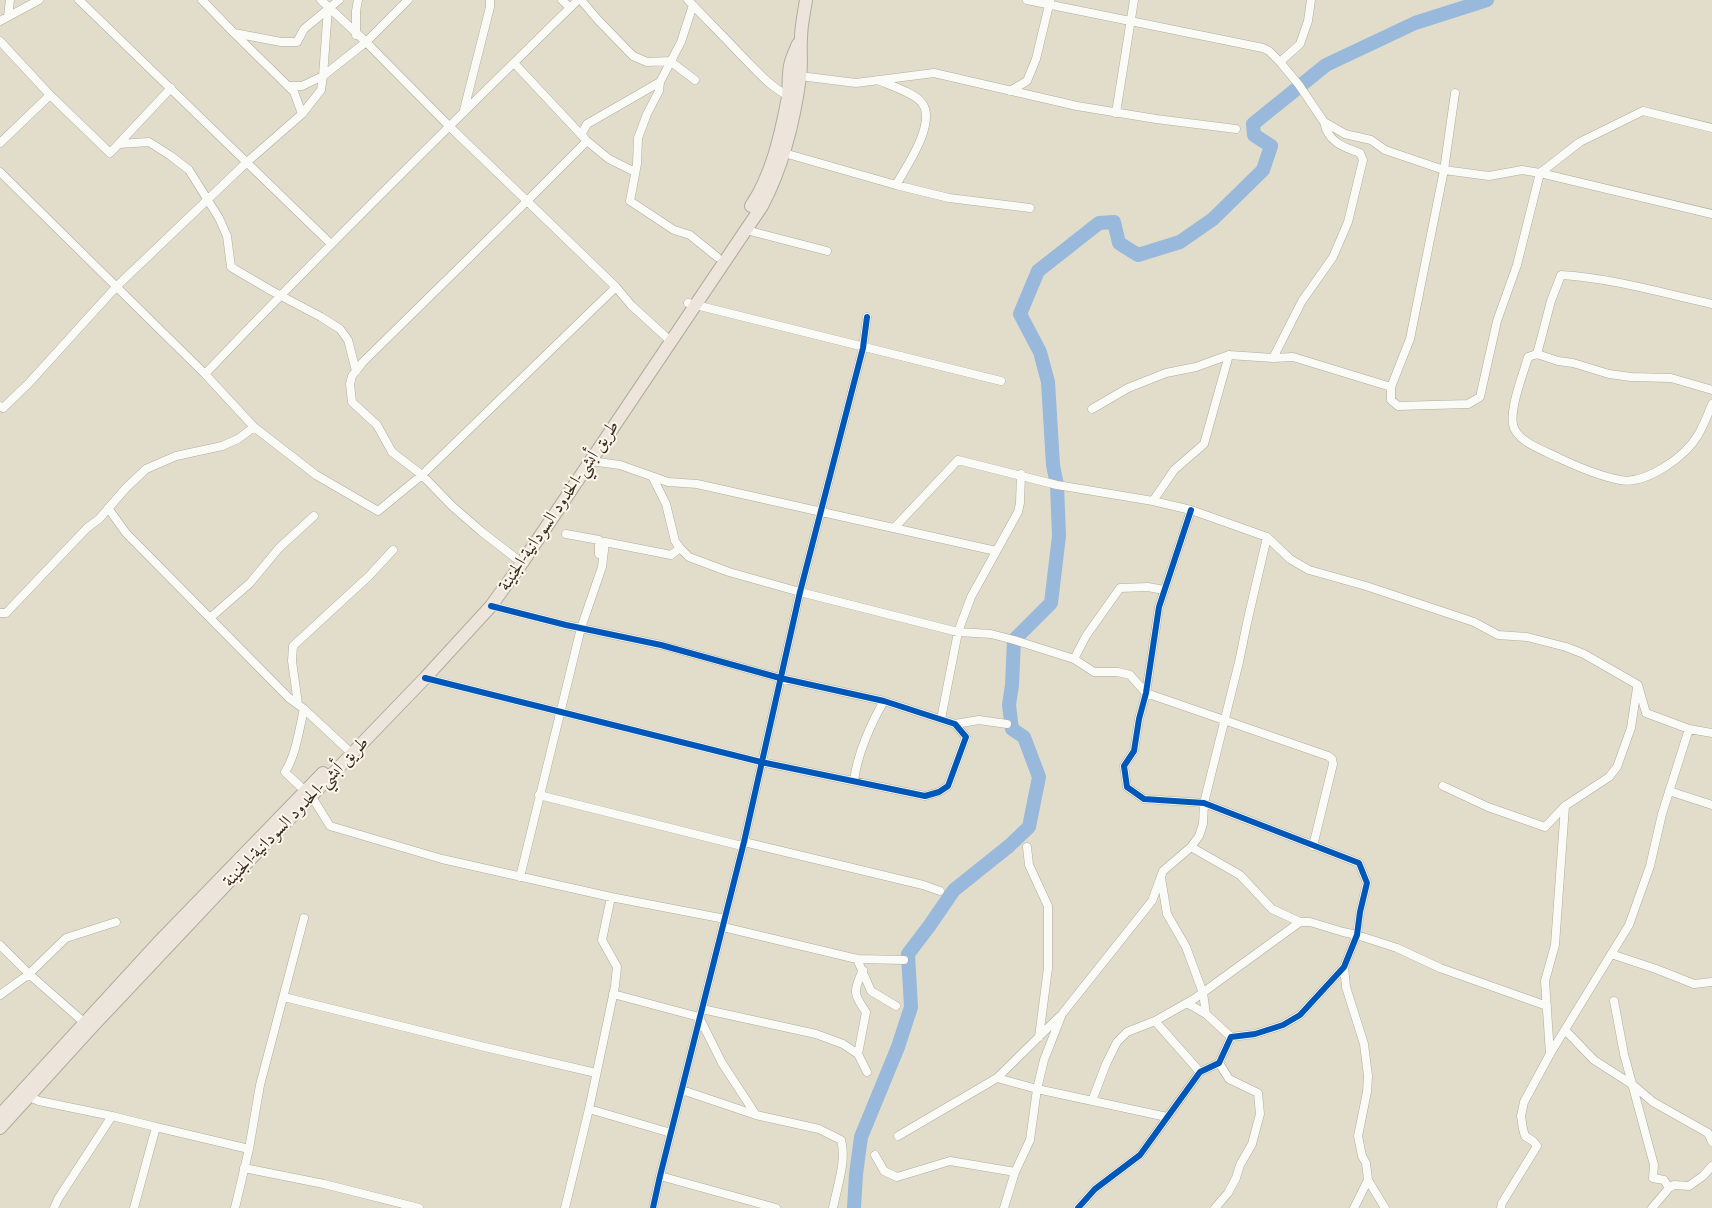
<!DOCTYPE html>
<html>
<head>
<meta charset="utf-8">
<style>
  body { margin:0 }
  canvas { display:block; background:#e1ddca }
</style>
</head>
<body>
<canvas width="1712" height="1208"></canvas>
<script>
const c = document.querySelector('canvas').getContext('2d');
c.lineJoin = 'round';
function trace(path, color, width, dash) { c.strokeStyle = color; c.lineWidth = width; c.lineCap = dash ? 'butt' : 'round'; c.setLineDash(dash || []); c.stroke(path); }
function label(font, color, halo, rows, align = 'center') {
  c.font = font + ' "EB Garamond",Amiri,serif'; c.lineWidth = 4; c.setLineDash([]); c.textBaseline = 'middle'; c.strokeStyle = halo; c.fillStyle = color; for (const [text, x, y, turn = 0] of rows) {
    c.save(); c.translate(x, y); c.rotate((+turn || 0) * Math.PI / 180); c.textAlign = isNaN(turn) ? turn : align; if (halo) c.strokeText(text, 0, 0); c.fillText(text, 0, 0); c.restore();
  }
}
trace(new Path2D(`
  M854,1208L856,1174L861,1137L898,1047L911,1007L908,954L930,925L954,890L1009,846L1029,827L1039,777L1024,737L1012,729L1009,705L1012,685L1014,640L1051,603L1059,536L1057,485L1053,465L1048,382L1040,352L1020,314L1038,271L1099,223L1114,222L1119,243L1138,255L1180,242L1213,219L1263,170L1271,146L1254,135L1253,124L1326,65L1415,23L1487,0`), '#98b9dc', 14);
const minor = new Path2D(`
  M79,0L331,244
  M202,0L234,33L281,42H297L304,29L339,0
  M321,0L366,42L449,126L527,201L363,362L352,376L350,384L352,402L377,425L392,452L422,475L452,506L482,532L522,563
  M562,0L570,8
  M581,0L598,20L633,56L647,62L670,61L695,80
  M688,0C706,19 724,37 742,56C757,71 770,87 789,96
  M1027,0L1263,48L1269,51L1280,62L1299,85L1324,122L1345,134L1371,140L1385,150L1444,170L1489,176L1522,170L1540,173L1580,142L1643,111L1712,128
  M693,5L681,42L660,82L659,91L647,114L638,138L637,164L630,201L674,230L690,235L717,257
  M8,16L10,0
  M0,21L39,0
  M234,33L294,92L302,114
  M356,35V11L358,0
  M0,41L50,95L110,153L171,88
  M1280,62L1300,44L1308,21L1311,0
  M514,63L587,141L609,159L635,172
  M800,76L856,83L934,73L1077,106L1156,119L1236,129
  M878,80C889,85 915,93 922,103C937,123 906,167 896,185
  M288,86H302L323,76L328,8
  M1010,91L1027,81L1036,59L1050,1
  M464,110L490,7V0
  M1116,113L1134,0
  M581,135L587,124L660,82
  M587,141L527,201L616,287L631,305L666,337
  M0,143L50,95
  M119,144L149,142L171,156L189,170L219,218L227,236L231,267L270,290L321,317L340,329L348,340L356,371
  M784,153L896,185L949,198L1030,208
  M0,172L205,374L254,427L316,475L378,511L422,475L616,287
  M746,230L827,251
  M688,303L1001,381
  M1537,354L1551,301L1561,275C1612,278 1662,293 1712,304
  M1273,358L1302,301L1333,257L1348,222L1363,160L1360,153C1343,147 1328,142 1324,122
  M205,374C327,246 452,123 578,0
  M1391,387V400L1398,406L1468,404L1480,397L1497,321L1517,265L1540,173L1712,214
  M1712,390L1671,378L1631,377L1609,374L1573,363L1558,361L1537,354L1528,357C1524,373 1506,415 1515,430C1523,444 1545,451 1559,458C1578,467 1599,476 1620,480C1646,485 1686,456 1698,435C1704,425 1708,414 1712,404
  M0,406L3,408L28,384L117,286L247,162L302,114L321,90L323,76L366,42L408,0
  M1092,409L1128,388L1166,373L1196,367L1229,355L1273,358L1293,357L1391,387L1410,339L1444,170L1455,93
  M590,461L620,465L668,482L697,484L996,551
  M653,478L666,504L675,541L680,548L689,557L729,572L800,592L958,632L991,634L1014,640L1074,659L1094,672H1118L1130,675L1146,693L1328,756L1332,759L1333,764L1313,846
  M1153,501L1174,470L1204,444L1229,355
  M108,508L126,533L289,698L304,709C299,730 296,755 285,772L305,791
  M895,527L958,460L1057,485L1153,501L1191,510L1267,537L1290,559L1309,570L1366,586L1474,622L1498,635L1527,637L1566,647L1584,654L1638,685L1646,713L1689,729L1712,733
  M566,534L599,540V554
  M0,613H6L87,528L99,519L126,488L146,469L176,456L222,446L238,439L254,427
  M210,618L250,583L279,548L314,516
  M1074,659L1086,636L1120,588L1148,587L1164,590
  M425,678L761,762L925,796L939,792L948,786L966,737L955,724L884,701L780,678L661,645L566,625L491,606
  M298,704L292,661L293,646L369,576L393,550
  M304,709L347,749
  M942,714L958,632L971,597L1018,512L1020,503L1021,474
  M955,724L979,720L1007,724
  M854,781C857,755 871,723 884,701
  M1443,786L1488,807L1545,827L1565,806
  M1669,791L1712,805
  M539,795L742,846
  M312,797L330,826L442,859L611,897L725,919
  M744,842L923,885L940,891
  M1027,847L1029,865L1048,906V968L1039,1037
  M1191,847L1240,875L1272,909L1300,922H1310L1343,932L1357,935L1397,948L1440,968L1547,1006
  M520,877L581,628L602,567L605,542L671,555L680,548
  M1161,878L1167,914L1186,947L1203,993L1206,1014
  M723,927L857,959L904,960
  M0,945L29,974L87,1025
  M1611,954L1656,969L1694,984L1712,982
  M857,959L871,991L896,1006
  M1344,967L1346,987L1364,1044L1368,1076L1367,1092L1358,1136L1362,1156L1366,1163L1368,1180L1385,1208
  M863,970C853,991 853,994 866,1012L858,1054L867,1072
  M613,994L699,1017L722,1063L756,1115L819,1129L841,1140C847,1160 837,1187 833,1208
  M0,995L29,974L66,938L116,922
  M284,997L489,1048L596,1073
  M1614,1001L1624,1054L1654,1165L1653,1178L1664,1180L1669,1188
  M1187,1003L1206,1014L1231,1037
  M702,1009L816,1034L843,1044L858,1054
  M1155,1021L1200,1072
  M1565,1030L1594,1060L1633,1085L1653,1102L1708,1133L1712,1142
  M1550,1054L1545,981L1555,945L1565,806L1609,777L1617,767L1631,728L1637,688
  M997,1078L1059,1017
  M682,1090L756,1115
  M27,1096L39,1101L112,1116
  M1092,1101L1106,1064L1117,1042L1127,1032L1155,1021L1194,999L1300,922
  M589,1109L671,1133
  M898,1136L997,1078L1037,1089L1167,1117
  M875,1155L884,1171L897,1177L950,1161L1015,1172
  M244,1168L324,1184L419,1208
  M660,1176L776,1208
  M54,1208L58,1199L112,1116L156,1127
  M134,1208L156,1127L249,1149
  M235,1208L249,1149L260,1085L304,918
  M565,1208L589,1109L615,986L617,967L602,940L611,897
  M653,1208L660,1176L744,842L800,592L863,348L867,317
  M1004,1208L1015,1172L1030,1140L1037,1089L1044,1060L1062,1014L1152,901L1163,871L1191,847L1199,836L1203,824L1204,803L1239,662L1247,623L1267,537
  M1078,1208L1095,1189L1140,1155L1200,1072L1219,1063L1231,1037L1255,1034L1283,1025L1300,1015L1344,967L1357,935L1360,912L1367,883L1359,863L1204,803L1144,799L1127,787L1124,766L1134,751L1139,719L1146,693L1159,607L1191,510
  M1215,1208L1228,1193L1236,1178L1240,1165L1252,1144L1260,1114L1258,1093L1229,1079L1219,1063
  M1354,1208L1368,1180
  M1501,1208L1502,1203L1537,1146L1533,1141L1525,1136L1523,1129L1521,1116L1524,1102L1550,1054L1629,925L1650,866L1662,814L1689,729
  M1652,1208L1669,1188L1674,1185L1689,1186L1703,1176L1712,1166`);
const trunk = new Path2D(`
  M751,206C772,175 781,134 788,97C789,87 788,76 790,66C791,59 795,51 798,44
  M0,1115L158,943L323,773
  M0,1128L91,1028L239,871L425,678L491,606L522,563L762,206C783,166 794,122 800,77C802,64 800,51 801,38C801,26 804,13 806,0`);
trace(minor, '#b0ac9f', 9);
trace(trunk, '#b0ac9f', 14);
trace(minor, '#fafaf7', 8);
trace(trunk, '#ede5dc', 12);
trace(new Path2D(`
  M425,678L761,762L925,796L939,792L948,786L966,737L955,724L884,701L780,678L661,645L566,625L491,606
  M653,1208L660,1176L744,842L800,592L863,348L867,317
  M1078,1208L1095,1189L1140,1155L1200,1072L1219,1063L1231,1037L1255,1034L1283,1025L1300,1015L1344,967L1357,935L1360,912L1367,883L1359,863L1204,803L1144,799L1127,787L1124,766L1134,751L1139,719L1146,693L1159,607L1191,510`), '#0057b8', 6);
label('18px', '#3b2a1e', '#fbf7ec', [
  ["طريق أبشي-الحدود السودانية-الجنينة",559,506,-56],
  ["طريق أبشي-الحدود السودانية-الجنينة",296,812,-46]
]);
</script>
</body>
</html>
